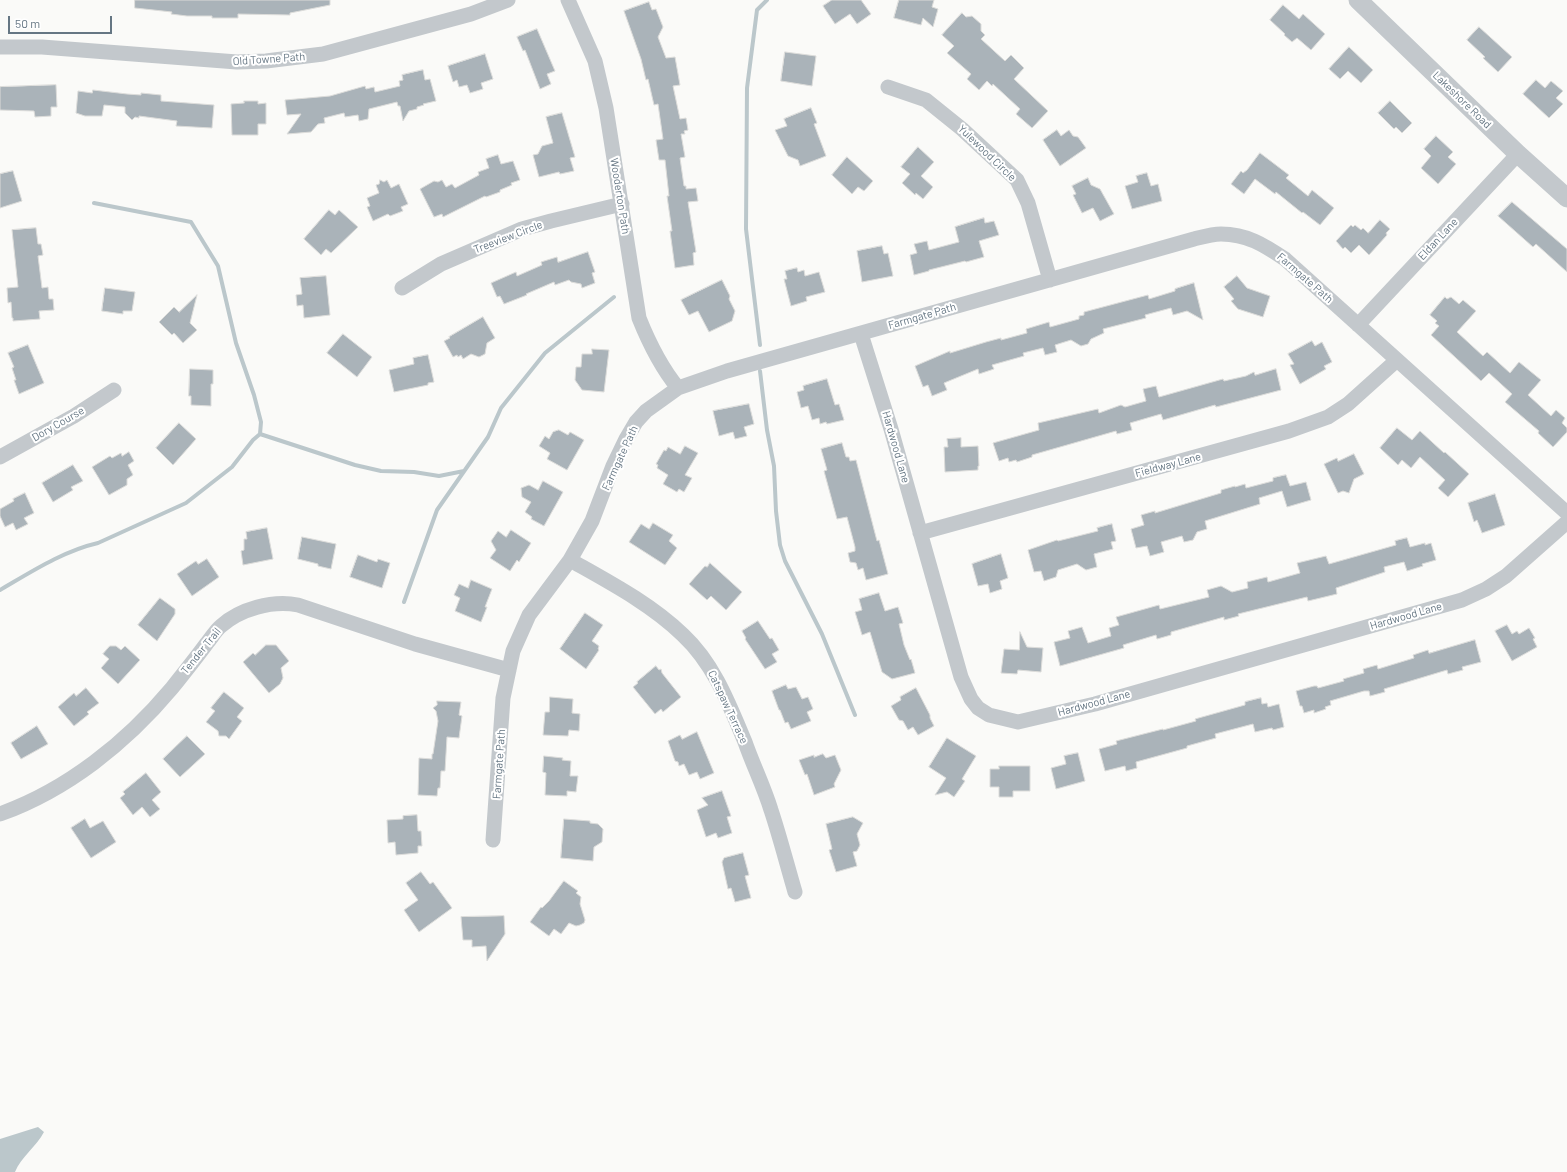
<!DOCTYPE html>
<html>
<head>
<meta charset="utf-8">
<style>
  body { margin:0 }
  #map { position:relative; width:1567px; height:1172px; overflow:hidden; background:#fafaf8; font-family:Barlow,sans-serif }
  canvas { display:block }
  .scale { position:absolute; left:8px; top:16px; width:104px; height:18px; box-sizing:border-box; border:2px solid #657683; border-top:0; padding-left:5px; font-size:12px; line-height:14px; white-space:nowrap; color:#657683; -webkit-text-stroke:3px #fff; paint-order:stroke }
</style>
</head>
<body>
<div id="map">
<canvas width="1567" height="1172"></canvas>
<div class="scale">50 m</div>
</div>
<script>
const c = document.querySelector('canvas').getContext('2d');
c.lineJoin = 'round';
function paint(path, color) { c.fillStyle = color; c.fill(path, 'evenodd'); }
function trace(path, color, width, dash) { c.strokeStyle = color; c.lineWidth = width; c.lineCap = dash ? 'butt' : 'round'; c.setLineDash(dash || []); c.stroke(path); }
function label(font, color, halo, rows, align = 'center') {
  c.font = font + ' Barlow,sans-serif'; c.lineWidth = 4; c.setLineDash([]); c.textBaseline = 'middle'; c.strokeStyle = halo; c.fillStyle = color; for (const [text, x, y, turn = 0] of rows) {
    c.save(); c.translate(x, y); c.rotate((+turn || 0) * Math.PI / 180); c.textAlign = isNaN(turn) ? turn : align; if (halo) c.strokeText(text, 0, 0); c.fillText(text, 0, 0); c.restore();
  }
}
paint(new Path2D(`
  M38,1127L44,1132C36,1147 21,1157 15,1172H0V1139Z`), '#bbc7cb');
trace(new Path2D(`
  M760,345L746,229L747,88L757,10L767,0
  M760,371L767,430L774,466L776,511L780,545L785,561L822,634L855,715
  M260,434L355,465L381,471L414,472L439,476L464,471
  M0,590C31,572 63,551 98,543L186,503L232,467L253,440L260,434L261,422L254,395L236,343L218,266L191,222L94,203
  M404,602L437,510L488,437L501,408L545,353L614,297`), '#bbc7cb', 4);
const building = new Path2D(`
  M135,0H330V5L290,13V15L238,14V18H212V16H187L171,14L172,12L135,8Z
  M832,0H861L871,14L857,24L850,14L835,24L823,6Z
  M899,0H934L932,7L938,9L933,27L923,18L921,25L894,18Z
  M649,2L652,10L656,9L663,27L658,37L666,58L675,57L680,85L673,86L680,119L686,118L688,130L684,131L685,134H681L685,157L680,158L684,186H686V189L696,188L698,201L688,202L696,252L693,253L694,265L675,268L670,231H672L667,196H669L665,160H659L656,140L663,139L658,104L654,105L648,79L646,80L641,59L624,11Z
  M1283,5L1299,19L1303,14L1325,34L1311,50L1297,38L1292,42L1284,35L1285,34L1270,20Z
  M962,13L966,17L972,16L981,24V31L985,35L981,39L1005,61L1011,55L1024,68L1014,79L1048,111L1032,128L1016,114L1020,109L993,84L992,86L987,81L979,90L967,79L971,74L947,53L954,46L942,35Z
  M1479,27L1512,57L1498,72L1483,58L1485,57L1467,40Z
  M537,29L555,71L547,74L551,84L540,89L525,50L523,51L517,37Z
  M1349,47L1373,70L1361,83L1348,71L1340,79L1329,69Z
  M785,52L816,56L812,86L781,81Z
  M485,54L493,79L481,83L483,89L470,93L467,85L459,87L457,80L453,82L448,66Z
  M423,70L425,80L430,79L436,101L423,104L424,105L417,107V109L409,111L403,121L400,106H398L397,102L369,109L368,119L359,121L358,115L345,117L344,113L324,118L325,123L318,124L311,132L287,134L301,114L287,115L285,100L330,96L365,86L366,89L374,87L375,92L400,86L399,81L403,80L402,75Z
  M1536,80L1545,88L1551,81L1563,91L1556,98L1563,104L1549,118L1523,94Z
  M56,85L57,107H51V116L35,117L34,111L0,110V87Z
  M93,90L127,94L141,95V93L161,95V101L214,105L212,128L176,126L177,121L139,116V118L135,117L132,120L125,113V107L104,105L102,116H85L76,113L78,91L92,93Z
  M244,101H258V104L266,103V124H258V135H232L231,104L244,103Z
  M1390,101L1412,123L1402,133L1396,127L1394,129L1378,113Z
  M811,108L817,123L814,124L826,156L800,166L798,160L788,156L775,130L787,126L784,119Z
  M562,113L575,157L570,158L574,171L560,174L559,172L539,177L533,155L538,154L542,146L553,143L546,117Z
  M1057,130L1061,136L1069,130L1073,136L1078,137L1086,148L1060,166L1043,140Z
  M1436,136L1453,152L1448,157L1456,164L1438,184L1421,168L1431,156L1424,149Z
  M918,147L934,162L921,176L933,187L923,199L916,193L915,195L902,183L910,174L901,167Z
  M1260,153L1289,175L1286,178L1308,196L1312,190L1334,208L1320,225L1303,212L1302,213L1276,192L1275,194L1255,179L1244,194L1231,184L1241,171L1243,173L1247,170Z
  M498,155L501,164L513,161L520,180L511,183L512,185L500,190V192L486,197L485,196L443,217L442,214L434,217L420,189L434,181L438,182L442,180L446,187L452,184L455,188L479,175L478,172L489,168L486,159Z
  M847,157L873,181L864,191L858,187L852,194L832,175Z
  M13,171L22,201L0,208V174Z
  M1147,173L1151,186L1158,184L1162,201L1132,209L1125,186L1138,182L1136,176Z
  M1088,178L1091,185L1100,189L1114,214L1100,221L1093,208L1082,213L1073,195L1076,194L1072,186Z
  M380,180L384,182L387,180L391,188L399,184L408,204L401,207L403,211L390,216L388,214L373,221L367,207L370,206L367,198L379,193L376,185L379,184Z
  M1512,202L1567,249V272L1536,244L1533,247L1498,216Z
  M329,210L335,215L339,210L358,227L331,253L326,249L321,255L304,239Z
  M984,218L985,223L994,221L999,235L979,241L984,257L966,262L965,261L929,270V271L914,275L910,255L917,253L914,244L927,241L929,250L959,242L955,227Z
  M1380,220L1390,229L1386,233L1387,235L1369,255L1359,245L1351,253L1345,247L1343,249L1336,241L1351,225L1353,227L1355,225L1361,230L1363,228L1368,233Z
  M36,228L38,244H41L43,255L38,256L42,288L48,287L49,299H53L54,310L39,311L40,319L13,321V318H12L11,302L8,303L7,288L18,287L12,230Z
  M882,246L884,254L888,253L893,276L862,282L857,251Z
  M588,252L595,272L592,273L595,283L582,288L581,284L571,282L569,280L555,285L554,282L526,294L527,295L504,304L500,296L497,297L491,283L516,272L517,276L542,265L541,262L557,257L558,262Z
  M797,268L798,272L804,270L805,276L819,272L825,292L806,297L807,301L791,306L784,279H787L785,271Z
  M326,276L330,315L304,318L303,305L297,306L296,295L302,294L300,278Z
  M1237,276L1247,288L1270,296L1263,317L1238,309L1231,301L1234,299L1224,287Z
  M722,280L730,296L729,299L735,311L732,321L709,332L698,311L689,315L681,300Z
  M1194,283L1203,320L1187,311L1173,315L1171,308L1145,315L1146,318L1103,329L1104,333L1091,339L1088,344L1081,346L1071,340L1055,345L1057,352L1045,355L1043,348L1023,353L1024,356L992,365L994,369L979,374L978,369L944,383L947,390L932,396L928,385L923,387L915,366L950,351V353L986,342L1001,338V340L1027,333L1026,329L1049,322L1050,327L1079,319V316L1084,315V312L1148,295L1149,299L1175,291V289Z
  M105,288L135,292L132,311H123V314L102,311Z
  M197,295L190,323L197,330L183,343L174,333L172,335L159,322L174,307L179,312Z
  M1445,297L1447,299L1451,297L1459,304L1463,300L1476,311L1457,332L1483,356L1487,352L1510,373L1519,362L1541,380L1528,395L1551,416L1556,410L1565,418L1562,423L1567,428V432L1553,447L1538,433L1539,431L1505,402L1512,394L1489,373L1481,381L1431,335L1439,326L1435,323L1437,321L1430,315Z
  M483,317L495,338L487,343L485,354L479,357L471,354L463,359L461,355L458,357L457,355L453,357L444,341L450,338L449,337Z
  M343,334L372,357L357,377L327,353Z
  M1312,341L1315,346L1322,342L1332,362L1324,366L1326,369L1300,384L1290,365L1294,364L1288,354Z
  M28,345L44,383L19,394L14,380H16L12,368L14,367L8,353Z
  M592,349L609,350L604,392L582,390L575,380L576,367H581L582,354H592Z
  M428,355L434,382L428,383V385L394,392L389,370L414,364L413,358Z
  M190,369L213,370V384H211V406L191,405V396H189Z
  M1276,369L1281,390L1216,407L1215,405L1163,420L1161,414L1130,423L1132,430L1117,434L1116,431L1032,455V457L1017,462L1016,460L1009,462L1008,458L999,461L993,443L1039,430L1038,423L1098,409L1099,413L1121,405L1125,407L1146,401L1143,389L1156,386L1159,397L1223,379L1224,381L1246,376L1254,372L1255,375Z
  M827,379L835,405L839,404L844,420L827,424L826,422L820,424L819,418L812,420L808,406L801,408L797,392L804,390L803,386Z
  M749,404L754,424L744,427L747,436L735,439L733,432L719,436L713,411Z
  M179,423L196,439L173,465L156,448Z
  M1397,428L1412,440L1420,431L1444,453L1445,452L1469,474L1448,497L1438,488L1445,480L1420,457L1411,468L1402,460L1398,465L1380,448Z
  M559,430L568,435L570,432L584,440L567,470L547,459L550,453L539,446L545,436L549,439L553,432Z
  M961,438V447L978,446L979,466H978V470L945,472L944,447H948L947,439Z
  M842,443L846,457H849L850,461L856,460L877,541L879,540L888,574L866,580L863,568L858,570L856,563L850,562L848,553L855,551V547L847,517L837,519L824,471L827,470L821,449Z
  M685,446L698,453L685,475L692,478L684,492L679,489L677,492L663,484L668,475L657,468L658,465L656,464L664,450L666,451L668,447L680,454Z
  M129,452L134,461L128,465L133,475L127,479V485L109,495L92,467L110,456L112,458L121,453L122,456Z
  M1354,454L1364,474L1354,479L1349,493L1343,491L1338,493L1324,464L1337,458L1338,461Z
  M73,465L83,481L71,487L73,490L53,502L42,483Z
  M1286,475L1290,486L1306,482L1311,500L1287,507L1282,491L1259,498L1260,504L1205,521L1207,529L1197,532L1193,540L1184,542L1182,536L1161,542L1164,552L1150,556L1147,546L1136,548L1131,529L1144,525L1141,515L1155,511V513L1221,493V490L1235,486V487L1245,484L1246,488L1273,481V478Z
  M543,481L563,492L544,526L531,519L532,517L525,512L531,502L522,497L521,488L529,485L538,490Z
  M25,493L34,513L24,518L28,524L16,530L13,523L5,527L0,516V509L14,501L13,499Z
  M1495,494L1505,525L1482,533L1477,520L1474,522L1468,503Z
  M653,523L673,535L669,541L677,548L665,565L629,542L641,524L649,529Z
  M1112,524L1116,541L1111,542L1113,549L1094,554L1097,567L1086,570L1077,564L1058,570L1056,577L1044,581L1041,571L1034,572L1028,550L1057,540L1058,541L1098,531L1097,528Z
  M267,528L273,559L243,565L241,551L244,550V539H247L246,532Z
  M511,530L531,543L519,562L517,560L510,571L490,558L496,550L491,541L498,531L506,537Z
  M302,537L336,544L331,569L318,566V564L298,559Z
  M1407,538L1410,547L1425,543V545L1431,543L1436,560L1422,564L1423,566L1407,571L1404,562L1384,567L1385,572L1336,588L1337,594L1308,601L1307,597L1238,614L1239,616L1224,620V617L1171,632V635L1157,639L1156,635L1123,645L1124,648L1060,666L1054,642L1070,638L1068,631L1082,627L1088,643L1111,636L1109,628L1119,625L1116,617L1159,605L1160,609L1209,597L1207,590L1221,586L1232,592L1248,588L1247,582L1267,577L1268,582L1300,573L1297,563L1326,556L1329,564L1396,545L1395,541Z
  M1001,554L1008,578L1000,581L1002,589L990,593L988,584L978,586L972,564Z
  M358,555L377,562L378,559L390,563L382,588L350,577Z
  M207,559L219,577L192,596L177,574L196,561L198,564Z
  M710,563L742,592L726,610L711,596L707,600L689,584L705,566L707,567Z
  M471,580L492,589L485,607H487L481,622L455,611L460,598L454,595L459,584L468,588Z
  M879,593L885,611L898,607L903,623L899,624L904,645L910,660L911,659L915,673L892,679L882,672L870,632L862,635L855,612L862,610L859,599Z
  M160,598L175,609V614L157,641L138,625Z
  M585,613L603,625L592,641L599,646L598,649L599,650L586,669L560,649Z
  M758,621L770,639L772,638L779,650L772,654L777,662L765,669L745,639L746,638L742,631Z
  M1507,625L1512,634L1517,631L1519,634L1529,628L1535,638L1533,639L1537,647L1512,661L1495,631Z
  M1020,632L1027,647L1043,648L1041,672L1018,670L1017,674L1001,673L1004,649L1019,650Z
  M1475,640L1481,662L1462,667L1463,670L1448,674L1447,670L1384,689L1385,692L1370,696L1369,691H1364L1330,701L1331,705L1325,707L1326,709L1314,713V710L1304,713L1302,706H1300L1296,691L1314,686H1317L1318,688L1344,681L1343,679L1364,673L1363,669L1377,665L1378,669L1414,658L1413,655L1428,650L1429,653Z
  M266,645H276L289,661L281,668L283,678L280,684L269,693L243,662L253,653L255,655Z
  M110,646H116L121,650L125,646L140,660L118,684L101,668L109,659L103,654Z
  M656,666L659,670L661,669L662,673L681,697L663,712L661,709L655,714L633,687L638,683L637,682Z
  M786,685L788,689L796,687L802,699L808,697L813,709L807,712L811,721L791,729L788,722L785,723L780,710H779L772,691Z
  M86,688L99,703L87,712L89,714L74,726L58,707L74,693L76,696Z
  M916,688L930,715V718L934,726L918,735L913,727L908,730L903,721L899,720L891,706L901,700L900,697Z
  M224,692L244,708L237,717L242,721L229,739L226,736H219L218,731L206,722L215,711L211,708Z
  M550,697L573,699L572,713L580,714L579,731L569,730L568,736L543,735L545,712H549Z
  M1261,698L1262,704L1267,703L1268,707L1279,704L1284,727L1273,730L1272,728L1255,732L1253,724L1215,734L1216,738L1187,746V748L1136,762L1137,768L1126,771L1125,766L1105,771L1099,749L1117,744L1116,741L1163,729V730L1196,721L1195,719L1245,705V702Z
  M437,701L461,702L459,715L462,716L459,738L447,737L445,771H441L440,788H438L437,796L418,795L419,758L432,759V754H433L438,721L436,711L433,708L437,705Z
  M37,726L48,744L21,759L11,743Z
  M697,732L714,773L700,779L697,772L689,775L684,764L679,766L678,762L675,761L668,741L680,735L682,739Z
  M187,736L205,754L180,777L163,759Z
  M947,738L976,756L962,779L965,781L954,797L947,792L935,795L946,778L929,767Z
  M1078,753L1085,781L1056,789L1051,768L1066,764L1064,756Z
  M823,754L826,758L835,755L841,770L834,784L835,787L814,795L807,774L805,775L799,760L814,755V757Z
  M544,756L563,758L562,760L571,761L570,776H578L576,792L567,791V796L545,795L546,773L543,772Z
  M999,766H1030V791H1013V797H999V787H990V769H999Z
  M146,773L161,792L152,800L160,809L150,817L142,807L133,815L120,798L125,794L123,792Z
  M722,791L731,816L727,817L732,833L718,838L716,833L706,837L697,810L708,805L702,798Z
  M417,815L418,831H421L422,846H418V853L396,855L395,842L388,843L387,820L403,819V816Z
  M853,817L863,823L857,834L860,845L857,851L853,852L857,866L836,872L829,850L832,849L826,824Z
  M85,819L90,828L103,821L116,842L91,858L71,828Z
  M564,819L590,821V823L598,824L603,829L602,842L594,847L593,861L561,858Z
  M743,853L749,875L745,876L751,898L735,902L731,888L728,889L722,862L724,858Z
  M421,872L430,884L433,882L452,908L419,932L404,910L418,900L406,883Z
  M564,881L578,891L576,893L581,897L580,904L585,920L584,923L580,925L576,926L569,923L561,934L554,929L549,936L530,922L541,907L542,908L549,901Z
  M504,916L505,934L487,961L486,946L472,947V940H463L461,917Z`);
paint(building, '#aab3b9');
trace(building, '#dcdcda', 1);
trace(new Path2D(`
  M568,0L595,61L606,108L639,318C649,343 660,366 678,388
  M0,47H42L237,62L266,61L323,54L471,14L508,0
  M888,87L926,100L962,129L1017,180L1028,203L1050,280
  M402,288L441,264L522,229L551,221L622,204
  M1358,325L1518,154
  M861,334L891,429L961,677L971,699L978,708L989,715L1018,722L1095,704L1462,600L1486,589L1506,576L1567,522
  M0,457L74,416L114,390
  M920,533L1289,431L1328,417L1348,404L1397,360
  M570,560C609,582 651,604 683,635C714,664 729,704 745,742C753,765 764,787 771,810C780,837 787,865 795,892
  M0,814C67,790 126,743 172,688C184,673 196,658 207,643C212,637 216,630 221,626C240,609 272,600 298,605L415,644L509,670
  M493,840L503,698L513,651L529,615L570,560L592,521L613,466L626,439L636,422L646,411L678,388L727,371L1194,239C1202,237 1212,234 1221,234C1247,234 1264,245 1285,259L1567,513`), '#c3c8cc', 15);
trace(new Path2D(`
  M1358,0L1518,154L1567,198`), '#c3c8cc', 19);
label('11px', '#657683', '#fff', [
  ["Old Towne Path",269,59,-4],
  ["Lakeshore Road",1462,100,44],
  ["Yulewood Circle",987,153,44],
  ["Wooderton Path",620,196,81],
  ["Treeview Circle",508,237,-21],
  ["Eldan Lane",1438,239,-47],
  ["Farmgate Path",1305,278,41],
  ["Farmgate Path",922,316,-16],
  ["Dory Course",58,424,-30],
  ["Hardwood Lane",896,447,74],
  ["Farmgate Path",620,458,-65],
  ["Fieldway Lane",1168,465,-15],
  ["Hardwood Lane",1406,616,-16],
  ["Tender Trail",201,651,-51],
  ["Hardwood Lane",1094,703,-15],
  ["Catspaw Terrace",728,707,65],
  ["Farmgate Path",499,764,-86]
]);
</script>
</body>
</html>
